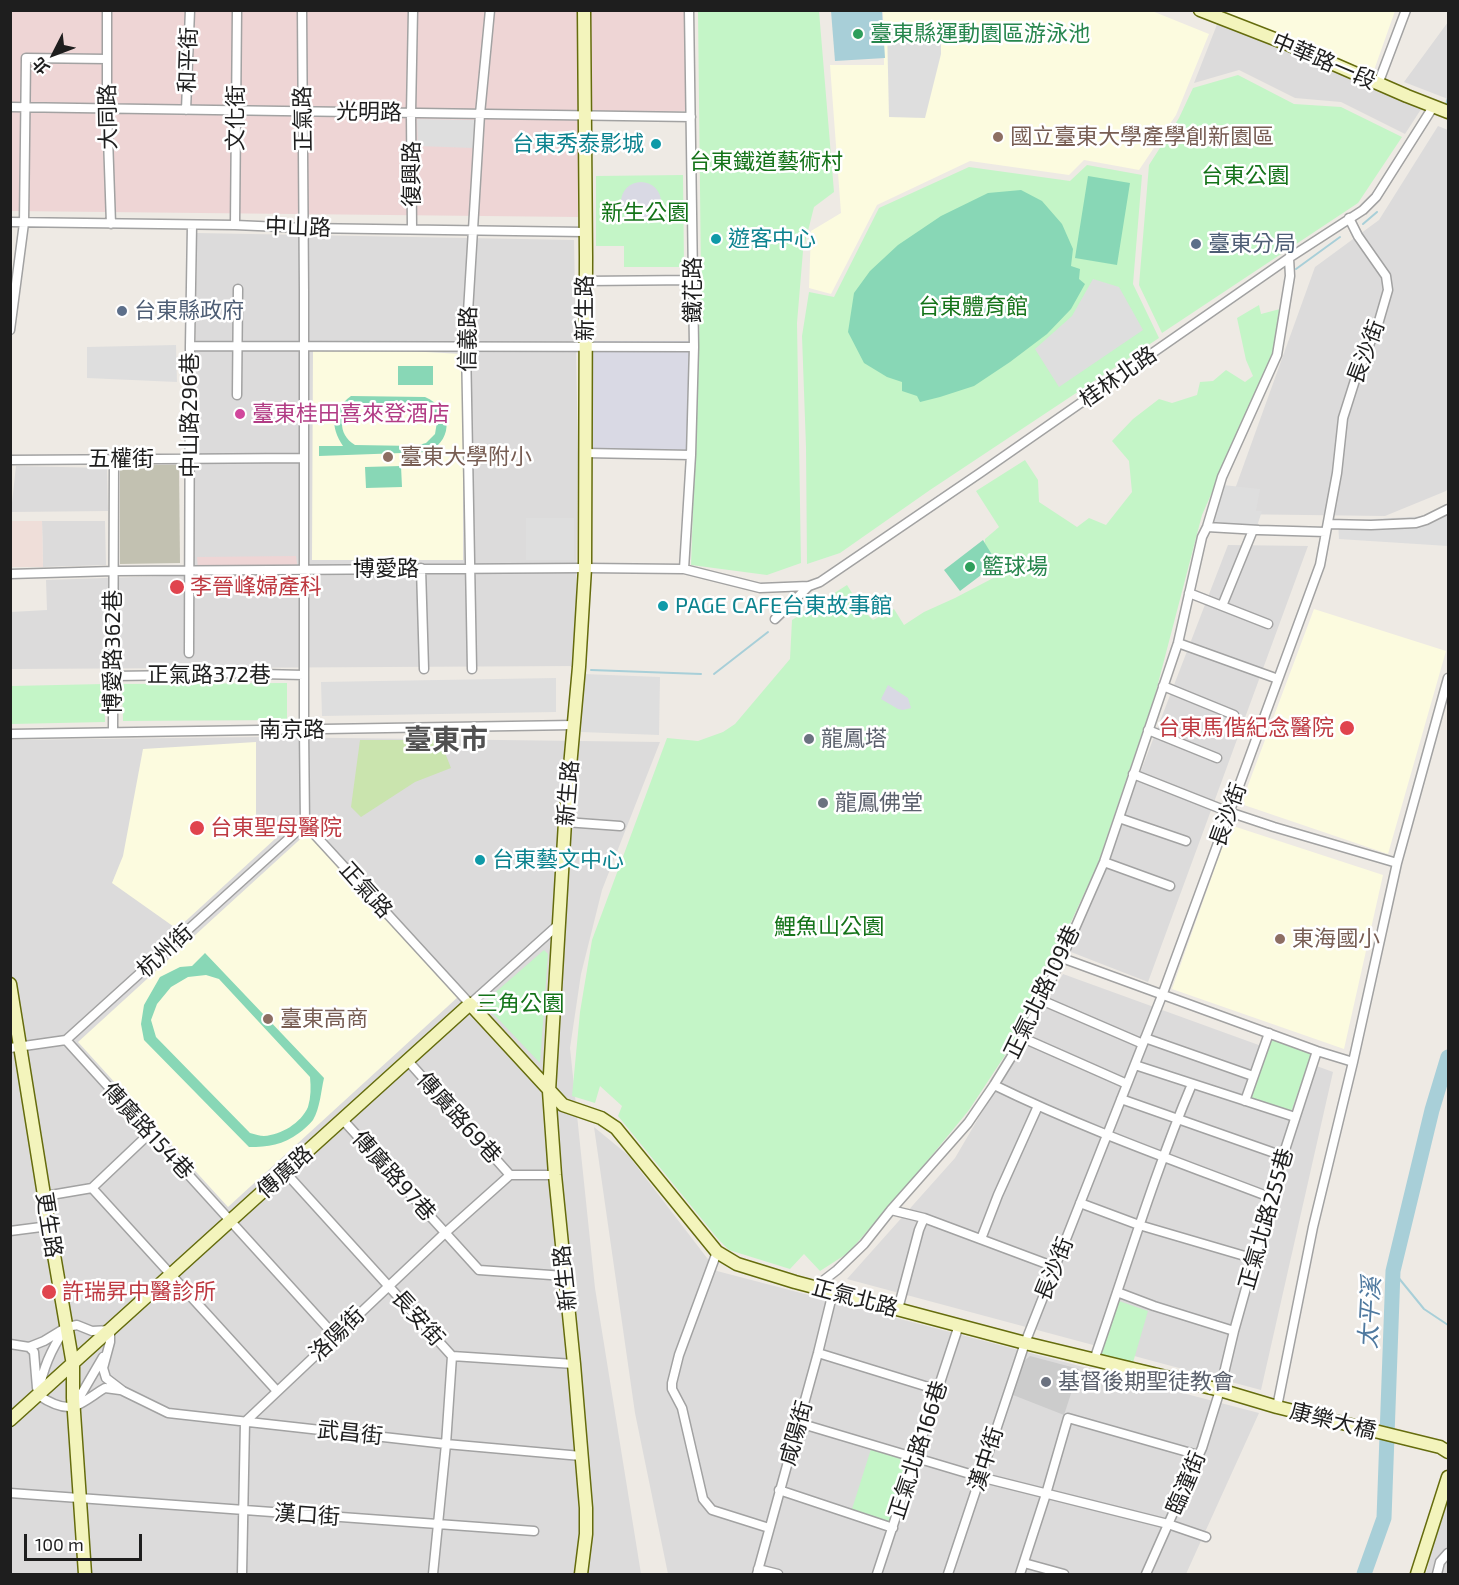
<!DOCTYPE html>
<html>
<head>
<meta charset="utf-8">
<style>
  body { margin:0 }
  #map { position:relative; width:1459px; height:1585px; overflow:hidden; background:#eeeae4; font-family:"Exo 2","Noto Sans TC",sans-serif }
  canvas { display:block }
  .frame { position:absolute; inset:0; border:12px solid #1e1e1e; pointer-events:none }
  .north { position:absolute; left:24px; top:24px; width:60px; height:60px; -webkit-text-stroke:4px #fff; paint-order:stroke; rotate:228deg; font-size:16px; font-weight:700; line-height:24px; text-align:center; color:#1e1e1e }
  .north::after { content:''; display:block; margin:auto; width:21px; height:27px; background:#1e1e1e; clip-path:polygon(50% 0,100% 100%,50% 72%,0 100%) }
  .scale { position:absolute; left:24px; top:1534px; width:118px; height:27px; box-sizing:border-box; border:3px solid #1e1e1e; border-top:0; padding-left:8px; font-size:18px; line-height:21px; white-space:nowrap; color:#1e1e1e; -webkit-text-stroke:4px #fff; paint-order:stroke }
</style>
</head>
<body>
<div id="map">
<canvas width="1459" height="1585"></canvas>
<div class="frame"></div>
<div class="north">北</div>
<div class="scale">100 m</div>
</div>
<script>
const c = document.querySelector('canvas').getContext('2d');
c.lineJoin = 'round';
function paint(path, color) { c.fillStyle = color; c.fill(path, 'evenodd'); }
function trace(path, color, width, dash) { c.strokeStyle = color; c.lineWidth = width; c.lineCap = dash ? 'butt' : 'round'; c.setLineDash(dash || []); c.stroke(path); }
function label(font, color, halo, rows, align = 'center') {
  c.font = font + ' "Exo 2","Noto Sans TC",sans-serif'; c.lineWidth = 5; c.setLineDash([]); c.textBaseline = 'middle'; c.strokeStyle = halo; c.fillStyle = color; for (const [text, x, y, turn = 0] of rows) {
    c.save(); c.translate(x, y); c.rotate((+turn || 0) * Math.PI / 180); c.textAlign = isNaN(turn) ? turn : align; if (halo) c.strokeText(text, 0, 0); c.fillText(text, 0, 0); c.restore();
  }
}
paint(new Path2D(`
  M1218,22L1427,100L1405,134L1341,102L1295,98L1239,70L1194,83Z
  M1448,22V99L1404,82Z
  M1438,126L1448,130V488L1446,491L1385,516L1226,514L1315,267L1379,220Z
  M197,233L574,240L578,457L575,666L11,669L10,599L11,612L47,610L46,580L193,575Z
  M16,466L107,468L108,511L11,512Z
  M42,521H105L106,565L43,567Z
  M1228,545L1308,546L1148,982L1071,952Z
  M261,737L660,742L602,890L581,974L570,1048L595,1288L641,1574H11L10,740Z
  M1063,974L1333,1072L1261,1390L847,1279L955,1158Z
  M594,1127L628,1155L717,1271L1259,1413L1186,1574H668L635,1413Z
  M1448,1482V1574H1426Z`), '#dcdbdb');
paint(new Path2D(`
  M11,11H688L690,111L579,115L578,217L11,211Z
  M296,556L299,578L199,580L197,557Z`), '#eed5d5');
paint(new Path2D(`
  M883,11H1152L1209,34L1176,115L1139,170L1084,160L1069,175L970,161L877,205L831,294L809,288L811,231L841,213L830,65H884Z
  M1218,11H1395L1373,73Z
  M313,346L463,354V560H312Z
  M1314,609L1446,651L1388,854L1241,804Z
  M256,742V819L276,838L177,929L112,883L123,856L143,749Z
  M1230,825L1383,875L1344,1049L1172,989Z
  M308,832L458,997L228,1207L78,1042Z`), '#fcfbdf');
paint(new Path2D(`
  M1030,1356L1079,1369L1064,1415L1013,1395L1023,1362Z`), '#ccc');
paint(new Path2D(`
  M11,521H42L43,567H11Z`), '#efded9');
paint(new Path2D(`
  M120,465H179L180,563L120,564Z`), '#c2c1b1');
paint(new Path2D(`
  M360,740H440L451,768L415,782L361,817L351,807Z`), '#cae4ae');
paint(new Path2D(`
  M698,11H819L834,192L814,207L803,251L797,323L801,563L767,575L691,565L701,278Z
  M1238,75L1294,104L1341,107L1402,137L1358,203L1162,333L1139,285L1149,165L1179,118L1193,88Z
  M1087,165L1142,175L1133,284L1159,338L930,490L840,553L807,564L806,447L802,336L809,292L834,297L879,208L969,167L1070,181Z
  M683,175L684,267H624V246H596V176Z
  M1259,305L1261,314L1280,309L1278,342L1202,515L1155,695L1097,866L1019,1034L969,1110L906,1187L848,1253L820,1271L804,1254L790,1269L729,1250L718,1239L618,1116L622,1106L600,1086L595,1103L572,1096L580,1012L592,940L667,738L698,741L723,732L735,724L790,659L792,620L847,585L862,609L873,620L894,609L904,625L924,612L955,598L999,575L984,553L985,539L999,527L976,491L1025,460L1038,480L1039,502L1077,527L1089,518L1106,525L1132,492L1129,461L1112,441L1133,419L1159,399L1172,403L1197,395L1200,382L1213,381L1226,370L1245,382L1253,376L1246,360L1237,318Z
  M287,683V720L123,721L122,684Z
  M104,684L105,722L11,724V686Z
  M544,950L548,954L540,1063L483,1003Z
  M1270,1038L1312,1053L1291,1112L1249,1097Z
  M1116,1300L1148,1311L1132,1366L1099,1355Z
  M871,1449L910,1462L890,1522L852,1509Z`), '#c4f5c7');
paint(new Path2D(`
  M1088,176L1130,183L1117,265L1075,258Z
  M1021,190L1042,201L1062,224L1073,249L1071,266L1080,269L1079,279L1085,284L1071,309L1047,334L1010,362L974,386L940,397L920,402L917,396L902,391V382L887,377L864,363L848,332L854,293L870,271L898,245L941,216L988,193Z
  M398,366H433V385H398Z
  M351,396L425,397C451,408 455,437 429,452L319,456V446H343C330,426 331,411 351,396ZM357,403L419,404L426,406L431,410L437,422L435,434L426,443L415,446L355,445C337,434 338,412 357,403Z
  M401,466L402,487L366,488L365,467Z
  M983,540L997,563L960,591L944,570Z
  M205,953L324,1078C321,1091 320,1108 313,1120C309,1125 303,1130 299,1133C283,1145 268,1147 249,1147L144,1040L141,1024L144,1005L160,977L180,967L192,966ZM206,975L219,979L310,1077C311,1087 311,1097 308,1107C301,1123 281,1135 264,1136C260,1136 255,1134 250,1133L156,1037L151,1020L157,1004L171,987L188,977Z`), '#88d7b6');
paint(new Path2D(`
  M887,26H941V54L925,118L889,117Z
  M417,119L477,120L473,148L418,146Z
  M1093,279L1119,287L1143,330L1059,387L1035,349L1072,316Z
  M176,345L177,382L87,378V347Z
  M1223,485L1260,489L1256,511H1262L1257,526L1213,522Z
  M1448,504V546L1339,539L1338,521L1427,516L1443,508Z
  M526,518H574V560H526Z
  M583,674L660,677L659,735L581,732Z
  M556,678V712L322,716L321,682Z`), '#dedede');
paint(new Path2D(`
  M621 202a20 20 0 1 1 40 0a20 20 0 1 1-40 0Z
  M590,341H696L693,454L589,451Z
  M888,685L908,698L911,708L903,710L898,709L881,699Z`), '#d9d9e4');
paint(new Path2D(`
  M831,11H882L885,58L835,61Z`), '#a8cfd8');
trace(new Path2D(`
  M1446,104L1448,98
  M1363,224L1377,212
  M1296,269L1340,237
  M591,670L701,674
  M714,674L768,632
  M1393,1271L1424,1309L1448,1325`), '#a8cfd8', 2);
trace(new Path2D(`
  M1364,1574L1384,1518L1393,1271L1432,1110L1448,1057`), '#a8cfd8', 15);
const street = new Path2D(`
  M107,10V109L111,224
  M302,10L304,292V729L305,824L470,1004L559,924
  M1378,84L1406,10
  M10,107L691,117
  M186,110L190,10
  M10,222L235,225L304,228L585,232
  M235,225L237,10
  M412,229L411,113L413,10
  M585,281L694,280
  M10,330L24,223L26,58L107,59
  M190,346L694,347
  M237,395L238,289
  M585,453L691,455
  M10,460L304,458
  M1328,524L1371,525L1416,523L1426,520L1448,509
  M1207,527L1259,530L1326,532
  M421,568L424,669
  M684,569L691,455L694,347L689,10
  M10,574L114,571L585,568L684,569L760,588L809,586L820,582L980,473L1289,258L1363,210L1376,197L1433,107
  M1189,593L1268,624
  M1222,606L1253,530
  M775,619L809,586
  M1178,643L1278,679
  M189,653L190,346L192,225
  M472,669L466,345L480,114L490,10
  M113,676L186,675L218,673L304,675
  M1163,686L1234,715
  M1148,730L1217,758
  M113,732L114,459
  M10,734L574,725
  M1133,774L1229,812L1274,827L1397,863
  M1119,818L1186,841
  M565,822L620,826
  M1104,862L1170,886
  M1062,958L1317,1051L1353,1062
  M1041,1000L1143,1044
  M1023,1038L1127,1084
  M1145,1038L1253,1076
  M66,1040L335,1336
  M10,1048L66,1040L305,824
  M408,1061L510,1175
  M1135,1065L1295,1117
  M994,1085C1084,1129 1178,1162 1272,1198
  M1121,1099L1283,1156
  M1245,1101L1269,1033
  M343,1120L479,1270L565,1276
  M285,1172L452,1356L446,1444L433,1574
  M92,1188L277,1391
  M45,1196L92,1188L150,1133
  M1080,1203L1139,1225L1255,1259
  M891,1210L924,1218L1055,1267
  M10,1231L49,1226
  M981,1239L998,1195L1038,1106
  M717,1252L679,1355L672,1383V1389L682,1408L703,1499L712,1510L769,1528
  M815,1287L837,1270L864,1244L891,1210L968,1123L994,1085L1023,1038L1062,958L1104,862L1178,643L1202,537L1207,527L1222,477L1277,355L1290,276L1289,258
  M1117,1292L1154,1306L1234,1331
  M898,1309L919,1230L924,1218
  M110,1330V1342L103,1368L106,1378L123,1391L168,1413L446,1444L581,1456
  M10,1344L29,1347L44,1341L67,1327L77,1325L92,1331L110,1330
  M29,1347L34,1352L37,1388
  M818,1353L938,1390
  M452,1356L574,1364
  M1094,1360C1126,1268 1154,1174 1192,1084
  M38,1394C43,1369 50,1351 65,1329
  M38,1395C47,1401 63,1410 75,1406C84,1403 96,1393 105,1388L120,1390
  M75,1405L103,1357
  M1277,1407L1313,1227L1353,1062L1397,863L1448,678
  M799,1423L980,1477L1168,1524L1206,1537
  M779,1490L893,1528
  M10,1493L534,1531
  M1024,1563L1064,1574
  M758,1569L778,1574
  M242,1574L245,1422L445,1233L510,1175H555
  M757,1574L818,1353L833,1292
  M877,1574L959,1325
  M948,1574L1025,1343L1163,993L1320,565L1337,473L1343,418L1356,377L1379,321L1388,290L1386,276L1358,236L1349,218
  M1020,1574L1046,1494L1068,1418L1198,1455
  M1146,1574L1202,1448L1220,1390L1234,1331L1283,1156L1317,1051
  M1437,1574L1440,1562L1448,1553`);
const secondary = new Path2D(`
  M1200,10L1290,45L1407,96L1448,112
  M10,984L49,1226L73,1365V1398L85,1574
  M10,1420L470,1004L563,1105L601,1118L616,1128L717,1252L737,1264L795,1282L1025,1343L1220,1390L1277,1407L1440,1447L1448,1452
  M581,1574L586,1534V1508L574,1364L555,1175L549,1091L565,822L579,667L585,568L586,257L584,10
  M1417,1574L1448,1477`);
trace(street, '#a2a2a2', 11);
trace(secondary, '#656c0d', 15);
trace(street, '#fff', 8);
trace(secondary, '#f3f4bc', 12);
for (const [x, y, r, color] of [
  [858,34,6,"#2e9e5b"],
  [998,137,6,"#8d6e63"],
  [656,144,6,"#0f9aa8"],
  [716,239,6,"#0f9aa8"],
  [1196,244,6,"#5c6f8a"],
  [122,311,6,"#5c6f8a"],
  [240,414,6,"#d1479c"],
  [388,457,6,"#8d6e63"],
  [970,567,6,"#2e9e5b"],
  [177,587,8,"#e0444e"],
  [663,606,6,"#0f9aa8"],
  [1347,728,8,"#e0444e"],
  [809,739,6,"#6b7280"],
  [823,803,6,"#6b7280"],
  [197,828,8,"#e0444e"],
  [480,860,6,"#0f9aa8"],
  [1280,939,6,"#8d6e63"],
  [268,1019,6,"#8d6e63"],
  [49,1292,8,"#e0444e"],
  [1046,1382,6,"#6b7280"]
]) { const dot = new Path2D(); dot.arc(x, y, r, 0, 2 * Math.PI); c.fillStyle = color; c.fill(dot); trace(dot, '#fff', 2); }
label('22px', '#27864d', '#fff', [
  ["臺東縣運動園區游泳池",870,34],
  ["籃球場",982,567]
], 'left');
label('22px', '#1e1e1e', '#fff', [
  ["和平街",188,60,-88],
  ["中華路一段",1324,61,23],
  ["光明路",369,112,1],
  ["大同路",108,117,-91],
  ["文化街",236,118,-90],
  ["正氣路",303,119,-91],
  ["復興路",412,174,-90],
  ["中山路",298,227,2],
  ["鐵花路",693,290,-90],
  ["新生路",585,308,-90],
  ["信義路",468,339,-89],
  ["長沙街",1366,352,-69],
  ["桂林北路",1118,377,-35],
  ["中山路296巷",190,415,-90],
  ["五權街",121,459],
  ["博愛路",386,569],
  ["博愛路362巷",113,652,-90],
  ["正氣路372巷",209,675],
  ["南京路",292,730],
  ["新生路",568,793,-85],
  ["長沙街",1228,815,-70],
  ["正氣路",366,890,48],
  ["杭州街",165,951,-42],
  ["正氣北路109巷",1042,992,-64],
  ["傳廣路69巷",459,1118,48],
  ["傳廣路154巷",148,1131,47],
  ["傳廣路",285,1172,-42],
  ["傳廣路97巷",394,1176,48],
  ["正氣北路255巷",1266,1219,-74],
  ["更生路",49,1225,81],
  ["長沙街",1054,1269,-68],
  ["新生路",565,1278,-96],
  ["正氣北路",855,1298,15],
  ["長安街",418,1318,48],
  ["洛陽街",337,1334,-44],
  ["康樂大橋",1333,1421,14],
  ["武昌街",350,1433,6],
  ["咸陽街",796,1433,-74],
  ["正氣北路166巷",918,1450,-72],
  ["漢中街",986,1459,-72],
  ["臨潼街",1186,1483,-67],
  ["漢口街",307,1515,4]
]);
label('22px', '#785e54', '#fff', [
  ["國立臺東大學產學創新園區",1010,137],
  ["臺東大學附小",400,457],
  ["東海國小",1292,939],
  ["臺東高商",280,1019]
], 'left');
label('22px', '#0d838f', '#fff', [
  ["台東秀泰影城",644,144,"right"],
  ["遊客中心",728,239],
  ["PAGE CAFE台東故事館",675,606],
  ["台東藝文中心",492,860]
], 'left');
label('22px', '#147319', '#fff', [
  ["台東鐵道藝術村",766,162],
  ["台東公園",1245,176],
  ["新生公園",645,213],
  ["台東體育館",973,307],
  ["鯉魚山公園",829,927],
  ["三角公園",520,1004]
]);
label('22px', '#4e5e75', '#fff', [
  ["臺東分局",1208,244],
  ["台東縣政府",134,311]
], 'left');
label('22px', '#b23c85', '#fff', [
  ["臺東桂田喜來登酒店",252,414]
], 'left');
label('22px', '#be3a42', '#fff', [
  ["李晉峰婦產科",190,587],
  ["台東馬偕紀念醫院",1334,728,"right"],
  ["台東聖母醫院",210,828],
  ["許瑞昇中醫診所",62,1292]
], 'left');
label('22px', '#5b616d', '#fff', [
  ["龍鳳塔",821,739],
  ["龍鳳佛堂",835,803],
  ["基督後期聖徒教會",1058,1382]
], 'left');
label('italic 24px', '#4f799f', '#fff', [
  ["太平溪",1370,1313,-87]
]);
label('bold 28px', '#515151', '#fff', [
  ["臺東市",446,740]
]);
</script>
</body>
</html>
